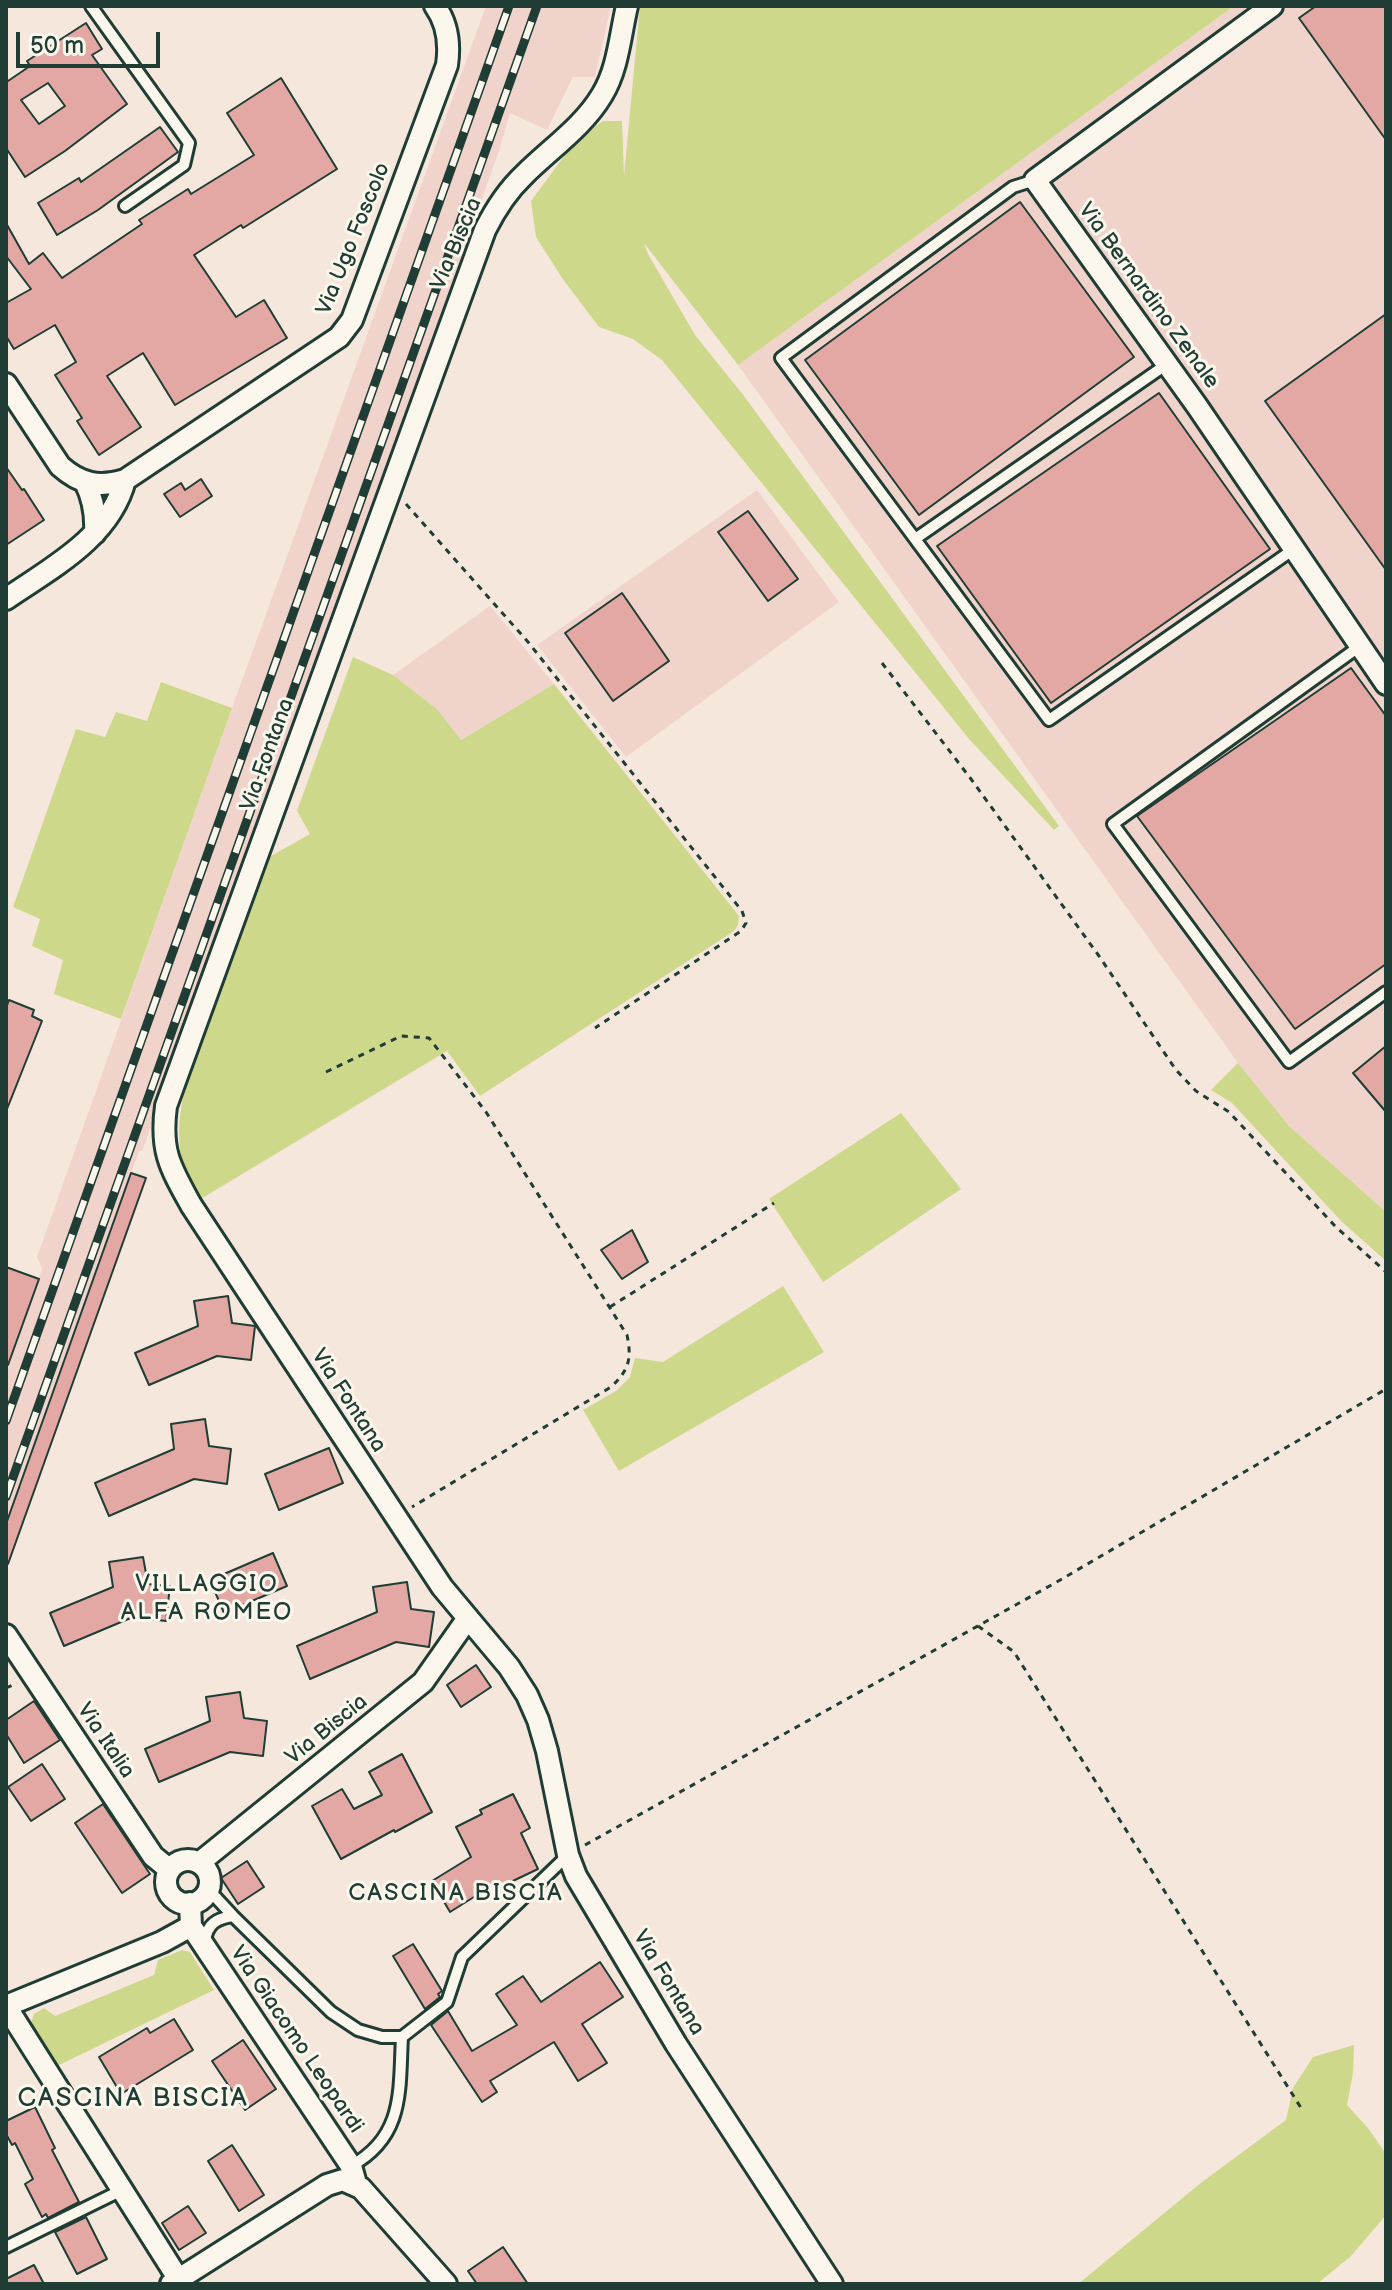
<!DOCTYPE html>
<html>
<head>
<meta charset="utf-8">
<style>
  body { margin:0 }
  #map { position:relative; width:1392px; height:2290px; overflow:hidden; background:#f6e7dd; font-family:"Balsamiq Sans",sans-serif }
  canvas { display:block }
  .frame { position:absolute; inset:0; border:8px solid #1f3d34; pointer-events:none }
  .scale { position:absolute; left:16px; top:32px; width:144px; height:36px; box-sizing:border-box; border:4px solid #1f3d34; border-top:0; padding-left:10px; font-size:24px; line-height:28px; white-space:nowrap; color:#1f3d34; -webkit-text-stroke:6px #fbf7ec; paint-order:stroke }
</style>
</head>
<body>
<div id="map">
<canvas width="1392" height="2290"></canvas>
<div class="frame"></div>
<div class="scale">50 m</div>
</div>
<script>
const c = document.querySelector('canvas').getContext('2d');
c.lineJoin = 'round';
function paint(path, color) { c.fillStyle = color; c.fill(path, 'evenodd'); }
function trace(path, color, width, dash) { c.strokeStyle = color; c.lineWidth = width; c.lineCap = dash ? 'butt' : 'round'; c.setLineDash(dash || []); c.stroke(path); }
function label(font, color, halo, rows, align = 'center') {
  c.font = font + ' "Balsamiq Sans",sans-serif'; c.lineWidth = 6; c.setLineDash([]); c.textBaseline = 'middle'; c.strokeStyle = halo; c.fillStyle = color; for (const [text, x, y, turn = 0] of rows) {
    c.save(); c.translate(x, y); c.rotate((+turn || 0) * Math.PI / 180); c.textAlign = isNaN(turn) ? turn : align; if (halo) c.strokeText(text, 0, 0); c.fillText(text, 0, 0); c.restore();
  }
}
paint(new Path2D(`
  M486,6H611L595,77H573L547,130L510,113L500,148L171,1072L142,1151H139L6,1524V1372L42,1269L37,1257L232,708Z
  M1234,6H1386V1212L1289,1126L1238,1063L738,365Z
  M757,490L839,602L626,757L537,645Z
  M490,606L554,684L461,740L437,709L393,675Z`), '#f0d4cc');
paint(new Path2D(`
  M640,6H1234L738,365L644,243L648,254L695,335L744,396L1059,826L1054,830L970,740L662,360L633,339L599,327L562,278L536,237L531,201L576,140L603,121H622L624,176Z
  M353,657L393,675L437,709L461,740L554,684L739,916L738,925L734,931L480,1096L447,1051L199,1200C177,1167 176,1135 183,1097L271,856L310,834L297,811Z
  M161,682L232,708L121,1019L54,994L63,960L32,946L40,919L13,907L76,729L105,737L116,712L147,721Z
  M1238,1063L1289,1126L1386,1212V1261L1341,1221L1232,1103L1211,1090Z
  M901,1113L961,1189L823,1282L769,1199Z
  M783,1286L824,1352L619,1471L583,1410L616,1391L630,1377L635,1358L663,1362Z
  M182,1950L190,1952L214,1990L57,2066L31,2023L34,2014L44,2008L55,2016L154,1975L158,1960Z
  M1354,2045L1353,2073L1347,2105L1368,2128L1386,2154V2215L1351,2256L1317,2284H1078L1202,2182L1286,2120L1293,2088L1313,2057Z`), '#cdd88b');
const building = new Path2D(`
  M1316,6H1386V140L1299,18Z
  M86,23L102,49L92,55L127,104L65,151L25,177L6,148V79L8,81L30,66L27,61ZM48,83L65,106L39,124L21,100Z
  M281,78L337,169L243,228L241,225L194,255L236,317L264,300L287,338L175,405L143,353L107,376L141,427L99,455L77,421L82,418L55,375L76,362L55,325L14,349L6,336V303L31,289L6,256V223L29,264L43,253L62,278L142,224L139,220L188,189L191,194L254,155L227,113Z
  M160,127L178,152L98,210L57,235L38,203L79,178L81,182Z
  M1020,202L1134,357L919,515L805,360Z
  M1386,314V570L1265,401Z
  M1159,393L1270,549L1051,703L937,546Z
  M6,467L22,490L24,489L44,520L6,545Z
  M201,479L212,496L180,517L164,494L181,483L185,490Z
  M748,511L798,579L768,601L718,532Z
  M622,593L669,661L613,701L565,633Z
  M1351,668L1386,716V964L1295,1029L1137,816Z
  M9,1000L34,1010L32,1016L42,1021L7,1109L6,1008Z
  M1386,1046V1112L1353,1073Z
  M131,1173L146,1178L8,1564H6V1524Z
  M632,1230L648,1262L622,1279L601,1250Z
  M6,1267L39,1279L8,1365H6Z
  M228,1296L232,1323L255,1326L251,1360L217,1356L149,1385L135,1353L198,1326L194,1301Z
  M205,1419L209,1446L231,1449L227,1484L194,1479L109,1516L95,1483L174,1449L171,1424Z
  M329,1448L343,1483L279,1510L265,1474Z
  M273,1553L287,1586L224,1613L210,1580Z
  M143,1557L148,1584L170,1586L166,1621L133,1617L64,1646L50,1613L113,1587L109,1562Z
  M407,1582L411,1609L434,1612L429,1647L396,1642L310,1679L297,1646L377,1612L373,1587Z
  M476,1665L491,1687L461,1707L447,1685Z
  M240,1692L244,1718L267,1721L263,1756L230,1752L159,1782L145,1749L210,1721L206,1697Z
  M34,1701L60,1740L24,1763L6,1734V1720Z
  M402,1754L432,1812L395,1832L394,1830L341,1859L312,1806L342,1789L354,1809L382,1795L369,1772Z
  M42,1764L65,1799L31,1821L8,1787Z
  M513,1794L530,1828L521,1833L538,1869L496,1889L493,1885L450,1912L432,1881L471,1857L456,1827L482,1814L480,1810Z
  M103,1804L150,1874L122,1893L75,1823Z
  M247,1861L264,1887L238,1904L221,1878Z
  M413,1944L442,1991L438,1994L440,1997L425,2009L393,1956Z
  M600,1962L623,1997L582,2024L607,2063L578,2081L554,2042L490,2081L497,2092L482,2102L431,2025L448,2011L472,2051L517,2025L496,1994L523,1976L541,2002Z
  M174,2019L193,2050L121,2094L99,2057L147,2028L150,2033Z
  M243,2040L276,2089L245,2110L212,2061Z
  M35,2107L55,2148L52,2150L79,2202L48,2218L46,2214L42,2217L25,2184L33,2179L15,2143L12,2145L6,2134V2121Z
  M232,2145L264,2195L239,2211L208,2161Z
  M188,2206L206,2233L179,2250L162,2223Z
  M86,2217L107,2259L77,2274L55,2232Z
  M503,2247L528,2284H477L468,2271Z
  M34,2265L44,2284H6V2279Z`);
paint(building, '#e3a8a3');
trace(building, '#1f3d34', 2);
const lane = new Path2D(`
  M91,6L189,143L184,165L125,206
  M1035,180L1013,187L781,358L915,539L1167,364
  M915,539L1049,720L1294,549
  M1360,646L1113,824L1289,1062L1386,992
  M208,1889L233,1916L331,2012L358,2030L382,2037H402L447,2002L462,1957L568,1855
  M205,1941C207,1924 217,1918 233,1916
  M351,2166C405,2136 399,2090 402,2037
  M6,2247L122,2190`);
const street = new Path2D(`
  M627,6C620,36 618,69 602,95C583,127 550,149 524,175C507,191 495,210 485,230L166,1106C160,1151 170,1167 191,1205L442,1587L509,1667L527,1695L538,1720L547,1751L568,1855L576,1876L676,2044L832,2284
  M1272,6L1035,180L1197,406L1386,684
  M6,384L60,466C80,484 99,488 125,480L339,337L352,320L447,65C450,44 448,24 435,6
  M85,482C93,498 96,515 95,533
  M6,599C51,568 110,538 125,480
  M6,1635L153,1856L170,1870
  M166 1882a22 22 0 1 1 44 0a22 22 0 1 1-44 0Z
  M199,1863L423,1682L468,1618
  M191,1926L351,2166L356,2184
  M6,2006L179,2280
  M6,2006L162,1942L191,1926L190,1903
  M171,2284L327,2185L343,2180L361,2188L446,2284`);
trace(lane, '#1f3d34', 16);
trace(street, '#1f3d34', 26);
trace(new Path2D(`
  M406,504L528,642L742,911L746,923L741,931L595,1028
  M882,663L971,779L1099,956L1176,1070L1196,1091L1229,1112L1335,1226L1386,1272
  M326,1072L401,1036L429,1038L486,1112L627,1335C632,1359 629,1370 611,1387L412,1507
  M610,1307L774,1203
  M978,1626L1014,1652L1303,2111
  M6,1688L17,1683
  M585,1845L1055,1583L1386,1389`), '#1f3d34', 3, [6, 6]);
trace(lane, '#fbf7ec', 10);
trace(street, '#fbf7ec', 20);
const rail = new Path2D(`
  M6,1421L509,6
  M6,1497L537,6`);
trace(rail, '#1f3d34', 9);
trace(rail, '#fbf7ec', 6, [18]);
label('22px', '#1f3d34', '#fbf7ec', [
  ["Via Ugo Foscolo",354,239,-68],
  ["Via Biscia",457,244,-67],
  ["Via Bernardino Zenale",1148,296,54],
  ["Via Fontana",268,755,-70],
  ["Via Fontana",348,1401,57],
  ["Via Biscia",327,1730,-39],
  ["Via Italia",105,1741,56],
  ["Via Fontana",668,1983,59],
  ["Via Giacomo Leopardi",296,2040,56]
]);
c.letterSpacing = '2px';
label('24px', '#1f3d34', '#fbf7ec', [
  ["VILLAGGIO",207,1585],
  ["ALFA ROMEO",207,1613],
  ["CASCINA BISCIA",456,1894]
]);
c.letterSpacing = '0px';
c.letterSpacing = '2px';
label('26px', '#1f3d34', '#fbf7ec', [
  ["CASCINA BISCIA",133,2099]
]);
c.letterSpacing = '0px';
</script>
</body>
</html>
